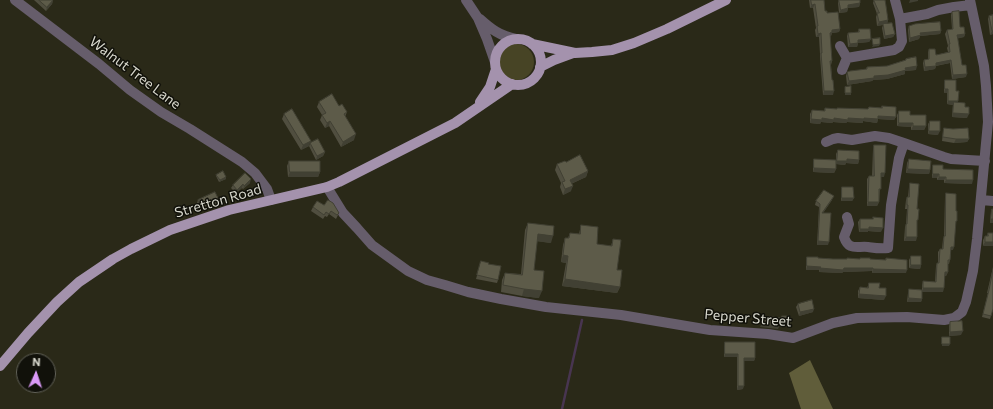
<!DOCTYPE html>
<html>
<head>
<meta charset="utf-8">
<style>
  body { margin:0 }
  #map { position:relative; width:993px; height:409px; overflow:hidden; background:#2a2918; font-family:Commissioner,sans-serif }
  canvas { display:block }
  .north { position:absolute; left:16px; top:353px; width:40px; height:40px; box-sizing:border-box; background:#11110a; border:1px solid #616158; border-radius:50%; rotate:3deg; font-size:11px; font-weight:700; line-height:16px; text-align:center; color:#d8d8cd }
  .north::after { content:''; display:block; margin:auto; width:14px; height:18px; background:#da9af7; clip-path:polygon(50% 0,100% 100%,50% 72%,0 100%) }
</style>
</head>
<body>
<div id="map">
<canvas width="993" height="409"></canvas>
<div class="north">N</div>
</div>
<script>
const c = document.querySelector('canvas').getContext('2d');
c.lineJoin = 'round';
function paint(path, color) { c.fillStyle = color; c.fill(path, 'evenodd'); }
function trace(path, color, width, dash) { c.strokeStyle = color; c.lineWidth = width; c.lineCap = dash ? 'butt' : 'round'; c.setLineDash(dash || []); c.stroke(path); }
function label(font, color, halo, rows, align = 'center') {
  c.font = font + ' Commissioner,sans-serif'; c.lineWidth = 3; c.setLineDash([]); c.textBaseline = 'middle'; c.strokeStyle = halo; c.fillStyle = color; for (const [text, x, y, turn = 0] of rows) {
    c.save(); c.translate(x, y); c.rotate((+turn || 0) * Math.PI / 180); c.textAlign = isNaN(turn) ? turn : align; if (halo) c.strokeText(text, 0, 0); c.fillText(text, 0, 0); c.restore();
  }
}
paint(new Path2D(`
  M498 62a18 18 0 1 1 36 0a18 18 0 1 1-36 0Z`), '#474425');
paint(new Path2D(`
  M810,360L833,409H801L789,373Z`), '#605d3a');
trace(new Path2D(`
  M562,409L582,320`), '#483550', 2.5);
trace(new Path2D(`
  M15,0L99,64L130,90L161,112L190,129L242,162L255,173L267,189L271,200
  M466,0L478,18L487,39L495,62
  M480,19C491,29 500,36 516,39
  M900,19L927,14L938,10L954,7L971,5
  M840,46L847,58L842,70
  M847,58L894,50L899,47L902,41L900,19L895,0
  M826,142L833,139L838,138L852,140L875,136L889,138L904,143L944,157L951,159L985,161
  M327,187L343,213L357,228L372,245L408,271L427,280L445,285L468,292L501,299L546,307L621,315L710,330L768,334L793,338L833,323L857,318L907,317L944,320L954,318L962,312L966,302L973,271L977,239L988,122L986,86L984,66L970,0
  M981,200L993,201
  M847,217L849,224L844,237C849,251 856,246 868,247C875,248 881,249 888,248L891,205L899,158L904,143`), '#665d6b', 10);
trace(new Path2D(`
  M495 62a23 23 0 1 1 46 0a23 23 0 1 1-46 0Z
  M532,44L575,53L592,52L612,50L634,43L667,29L726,0
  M540,67L554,60L573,53
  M480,102L490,87L496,69
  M0,366L28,333L57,302L79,282L113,259L131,249L170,230L229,210L327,187L339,182L455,123L512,84`), '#a492ad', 10);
paint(new Path2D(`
  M34,0H53L52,4L46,11Z
  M809,0H824L825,11L840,29L839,32L832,33L831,36H830L832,61L831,65L833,95H823L820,57V54L819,37H816L815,30L816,28L813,8H810Z
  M839,0H860V3L859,7L848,8L847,12L839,13L838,3Z
  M874,0H885L888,20L887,24L895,34L893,37L884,39L882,28L883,25L877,26L876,17L877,14L873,3Z
  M952,12L960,27L965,34L964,37L958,38V41L962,65L966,77L952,79L950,63L936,66L935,69L924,71L923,63L924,60L928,59V52L929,49L936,55L948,52L947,48L948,46L945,34L947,30L952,29L951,15Z
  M989,16L993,34L990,35L988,19Z
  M909,26L941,31L940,34L920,36L919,39L909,42L908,30Z
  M859,29L871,39L869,42L858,43L857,47H848L847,36L848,33L858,32Z
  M906,59L916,70L905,71V74L887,79L873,80L872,81L847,85L846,76L847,72L866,69L867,67L887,66L905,60Z
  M945,80L956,91L958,103L965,107L967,118L952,117L953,105L947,104V93H944V84Z
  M319,102L339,106L347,112L345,117L354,140L341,147L329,126L325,128L320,120L322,115L317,107Z
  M882,106L896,117L894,120L878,119L877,123L863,121V123L847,122L846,123L833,122L832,123L821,122L820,124L810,123V114L812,110L824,111L825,108L837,109V108L868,109L869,107L881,108Z
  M899,111L910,115L926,126L924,130H911V127L897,126V115Z
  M284,114L309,146L301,150L282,119Z
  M930,121L938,135L928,134V124Z
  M944,128L969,139L967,142L954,143L942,141L943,132Z
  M310,143L325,152L323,156L316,160L309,146Z
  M874,145L884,177H881L879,202L877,206H867V179L869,176H872L873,149Z
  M838,150L859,160L858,164L846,163L845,165L836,164V154Z
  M814,159L836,169L834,173L813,172V162Z
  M909,159L930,170L929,174L906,173L907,163Z
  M289,161L320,172L318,177H288L287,166Z
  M566,162L588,171L586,177L571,184V191L563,195L560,187L561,183L555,170L557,164Z
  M933,165L943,169L972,184L944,183V180H937V178H932V169Z
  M216,175L226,179L219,182L216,176Z
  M250,183L243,189L242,188L236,193L231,188L233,185Z
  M910,183L917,209V224L916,241H904L905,227L906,224L907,209H905L906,200L907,197H908L909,187Z
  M842,187L854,198L852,201H841V190Z
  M946,193L955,224L953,250H951L950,260L949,264H948V272L946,276H944L943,292H922V299L921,302H907L908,293L909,289L922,290V285L923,281L935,282L936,266L937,263H938V252L940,249H942L943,239L944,237L945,197Z
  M198,200L217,204L200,211L197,203Z
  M832,200L823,213L828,245H817L819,207L815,205L816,201Z
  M324,205L339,213L336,219L329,214L327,217L325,216L323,219L311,211L313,207Z
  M992,209L993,223H990L991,213Z
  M860,219L881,232L868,231V232H859L858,222Z
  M528,223L551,243L537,241L534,270L539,298L522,296L501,292L502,280L505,273L521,274L525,230Z
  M581,225L597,244L611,246L613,239L617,270L620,287L617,293L562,286L566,263L561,262L563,245L565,238H568L570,233L579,234Z
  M988,233H993L983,246V240L985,236H987Z
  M911,256L921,265L920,269L909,268V260Z
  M807,257L833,259H870L885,260L886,258L906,273H872V271L843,272L842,273L819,272V270H806V260Z
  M481,261L488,264L498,280L497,283L476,279Z
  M993,267V309L990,319L982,317L988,293H987Z
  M869,283L884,300L858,298V291L860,287L867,288Z
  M798,304L813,312L799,316L796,307Z
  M950,322L961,335L949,336V326Z
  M725,342L755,358L754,361H744L743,389L737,390V357H724V346Z`), '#504e3f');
paint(new Path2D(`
  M53,0L52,4L46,11L47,7Z
  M910,0H918V1L909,3Z
  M860,3L859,7L846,8L848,5Z
  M815,4L813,8H810L812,5Z
  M848,8L847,12L839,13L841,10Z
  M888,20L887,24L877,26L879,22Z
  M840,29L839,32L832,33L831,36H829L832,30Z
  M941,31L940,34L920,36L919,39L909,42L910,38L920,33Z
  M992,31H993V34L990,35Z
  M821,33L819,37H816L818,34Z
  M895,34L893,37L884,39L885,36Z
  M965,34L964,37L956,39L957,35Z
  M871,39L869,42L858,43L857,47H848L850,44L858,40Z
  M880,44L879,46L872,47L873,45Z
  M951,60L950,63L934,66L936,63Z
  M917,66L916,70L905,71V74L887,79L873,80L872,81L847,85L849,81L874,76L905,68Z
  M936,66L935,69L924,71L925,67Z
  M967,74L966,77L952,79L953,75Z
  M945,89H948L947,93H944Z
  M824,91H834L833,95H823Z
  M845,93H851V95H845Z
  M948,101H958L957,105L954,102L953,105L947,104Z
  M953,113L969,114L967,118L952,117Z
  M878,116L896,117L894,120L878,119L877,123L863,121V123L847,122L846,123L833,122L832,123L821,122L820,124L810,123L811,119L822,118H864Z
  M330,121L329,126L325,128L327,123Z
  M899,123H913L911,127L897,126Z
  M913,126H926L924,130H911Z
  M929,131H940L938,135L928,134Z
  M356,134L354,140L341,147L343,142Z
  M956,139H969L967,142L954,143Z
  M311,141L309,146L301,150L303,145Z
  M325,152L323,156L316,160L317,156Z
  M847,159L859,160L858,164L846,163L845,165L836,164L837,161Z
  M814,168L836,169L834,173L813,172Z
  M908,169L930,170L929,174L906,173Z
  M588,171L586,177L568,185L570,180Z
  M290,172H320L318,177H288Z
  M881,173H885L884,177H879Z
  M933,174H939L937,178H932Z
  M226,177V179L219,182L220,180Z
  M939,177H946L944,180H937Z
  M251,179L250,183L243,189L244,186Z
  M946,180H973L972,184L944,183Z
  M243,184L242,188L236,193L237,190Z
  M573,186L571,191L563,195L565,189Z
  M834,196L832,200L821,216L822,213Z
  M842,198H854L852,201H841Z
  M219,200L217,204L200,211L201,208Z
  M868,202H879L877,206H867Z
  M991,219H993V223H990Z
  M869,227L883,228L881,232L868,231V232H859L860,229Z
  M538,234L553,236L551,243L535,241Z
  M906,237H917L916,241H904Z
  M818,241L829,242L828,245H817Z
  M985,242H993V246H983Z
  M951,247H954L953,250H950Z
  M563,255L568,256L566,263L561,262Z
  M911,265H921L920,269L909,268Z
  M807,266L821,267L819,270H806Z
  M820,268H873L872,271L843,272L842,273L819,272Z
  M873,269L907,270L906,273H872Z
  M945,272H948L946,276H943Z
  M565,279L620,287L617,293L562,286Z
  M923,288H944L943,292H922Z
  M524,289L542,291L539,298L522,296Z
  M859,294L886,296L884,300L858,298Z
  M909,298L922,299L921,302H907Z
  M814,309L813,312L799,316L800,312Z
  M762,323L780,325L778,329L760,327Z
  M782,326H790L789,327H782Z
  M963,331L961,335L949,336L950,332Z
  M942,344H950L949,346H942Z
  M725,354H738L737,357H724Z
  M744,358H755L754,361H743Z
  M738,386H744L743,389L737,390Z`), '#414033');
const building = new Path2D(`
  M39,0H53L47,7Z
  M811,0H824L825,11H827V13L838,12L840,29L832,30V32L830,33L832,61H830L832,80H833L834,91H824L821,53H822L821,33L818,34L817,26H818L815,4L812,5Z
  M839,0H860V3L848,5V8L841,10Z
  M874,0H885L886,6L888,20L879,22L877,13H879Z
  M959,11L960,27H964L965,34L957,35L958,40L962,65H966L967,74L953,75L951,60L936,63V66L925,67L924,60L929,59V49H935L936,55L950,52L949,44H950L947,30L953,29L952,12Z
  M993,15V31H992L989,16Z
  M940,22L941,31L920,33L921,35L910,38L909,26L915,24Z
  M892,23L895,34L885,36L883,24Z
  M859,29H870L871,39L858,40V43L850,44L848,33L859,32Z
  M880,38V44L873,45L872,39Z
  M916,57L917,66L905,68L906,70L888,75L874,76V78L849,81L847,72L850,71L867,69V67L887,66L906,60V59Z
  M945,80H956V91H959L958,101H948V89H945Z
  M851,86V93H845V87Z
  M332,94L339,106L342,104L347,112L344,114L356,134L343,142L330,121L327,123L322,115L326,113L319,102Z
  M954,102L965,103V107H969V114L953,113Z
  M882,106L896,107V117L878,116V119L864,118V119L848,118V120L834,118V120L822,118V120L811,119L812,110L825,111V108L837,109V108L868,109L869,107L882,108Z
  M292,109L311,141L303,145L284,114Z
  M899,111H910V115H926V126H913V123H899Z
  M930,121H940V131H929Z
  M944,128L953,129L968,128L969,139H956L943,137Z
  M318,139L325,152L317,156L310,143Z
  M874,145H886L885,173H881V189H879V202H868L869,176H874Z
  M838,150L859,151V160L847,159V161H837Z
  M580,155L588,171L570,180L573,186L565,189L562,182L565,181L557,164L565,161L566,162Z
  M814,159L836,160V169L814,168Z
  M909,159L931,161L930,170L908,169Z
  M289,161H320V172H290Z
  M933,165H943V169L973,170V180H946V177H939V174H933Z
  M223,171L226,177L220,180L216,175Z
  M245,173L251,179L244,186L243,184L237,190L233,185Z
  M910,183L919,184L917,209H919L918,220H917V237H906V224H907L908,205H907V197H909Z
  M842,187H853L854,198H842Z
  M824,190L834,196L822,213H831L829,242L818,241L820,204L816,201Z
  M215,192L219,200L201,208L198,200Z
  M946,193L956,194V211H957V221H956L954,247H951L950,260H948V272H945L944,288H923V281L936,282L937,263H939L940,249H943L944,236H945Z
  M328,200L333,203L339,213L337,215L331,211L329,214L326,212L324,215L313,207L317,201L324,205Z
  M992,209H993V219H991Z
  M873,217L883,218V228L869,227V229H860V219H873Z
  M528,223L554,226L553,236L538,234L534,270L544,271L542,291L524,289L503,285L505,273L522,275Z
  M581,225L598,227L597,244L612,246L613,239L621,240L617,270H622L620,287L565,279L568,256L563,255L565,238H569L570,233L580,234Z
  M988,233H993V242H985V236H988Z
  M911,256H921V265H911Z
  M807,257H818V258L833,259H847V258L860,259V258H870V259L886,260V258L907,260V270L873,269V268H844L843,270L820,268L821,267L807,266Z
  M481,261L489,263L488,264L501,266L498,280L477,275Z
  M993,270V309L991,316L983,314L989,290Z
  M869,283H880L879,288H886V296L859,294L860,287L868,288Z
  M909,289L922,290V299L909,298Z
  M812,300L814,309L800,312L798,304Z
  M763,316L781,318L780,325L762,323Z
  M782,316H790V326H782Z
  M962,321L963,331L950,332V322Z
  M942,337H950V344H942Z
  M725,342H755V358H744V386H738V354H725Z`);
paint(building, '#5d5b49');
trace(building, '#414033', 1);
label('14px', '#d8d8cd', '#11110a', [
  ["Walnut Tree Lane",135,73,37],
  ["Stretton Road",218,201,-16],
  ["Pepper Street",748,318,5]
]);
</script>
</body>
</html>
